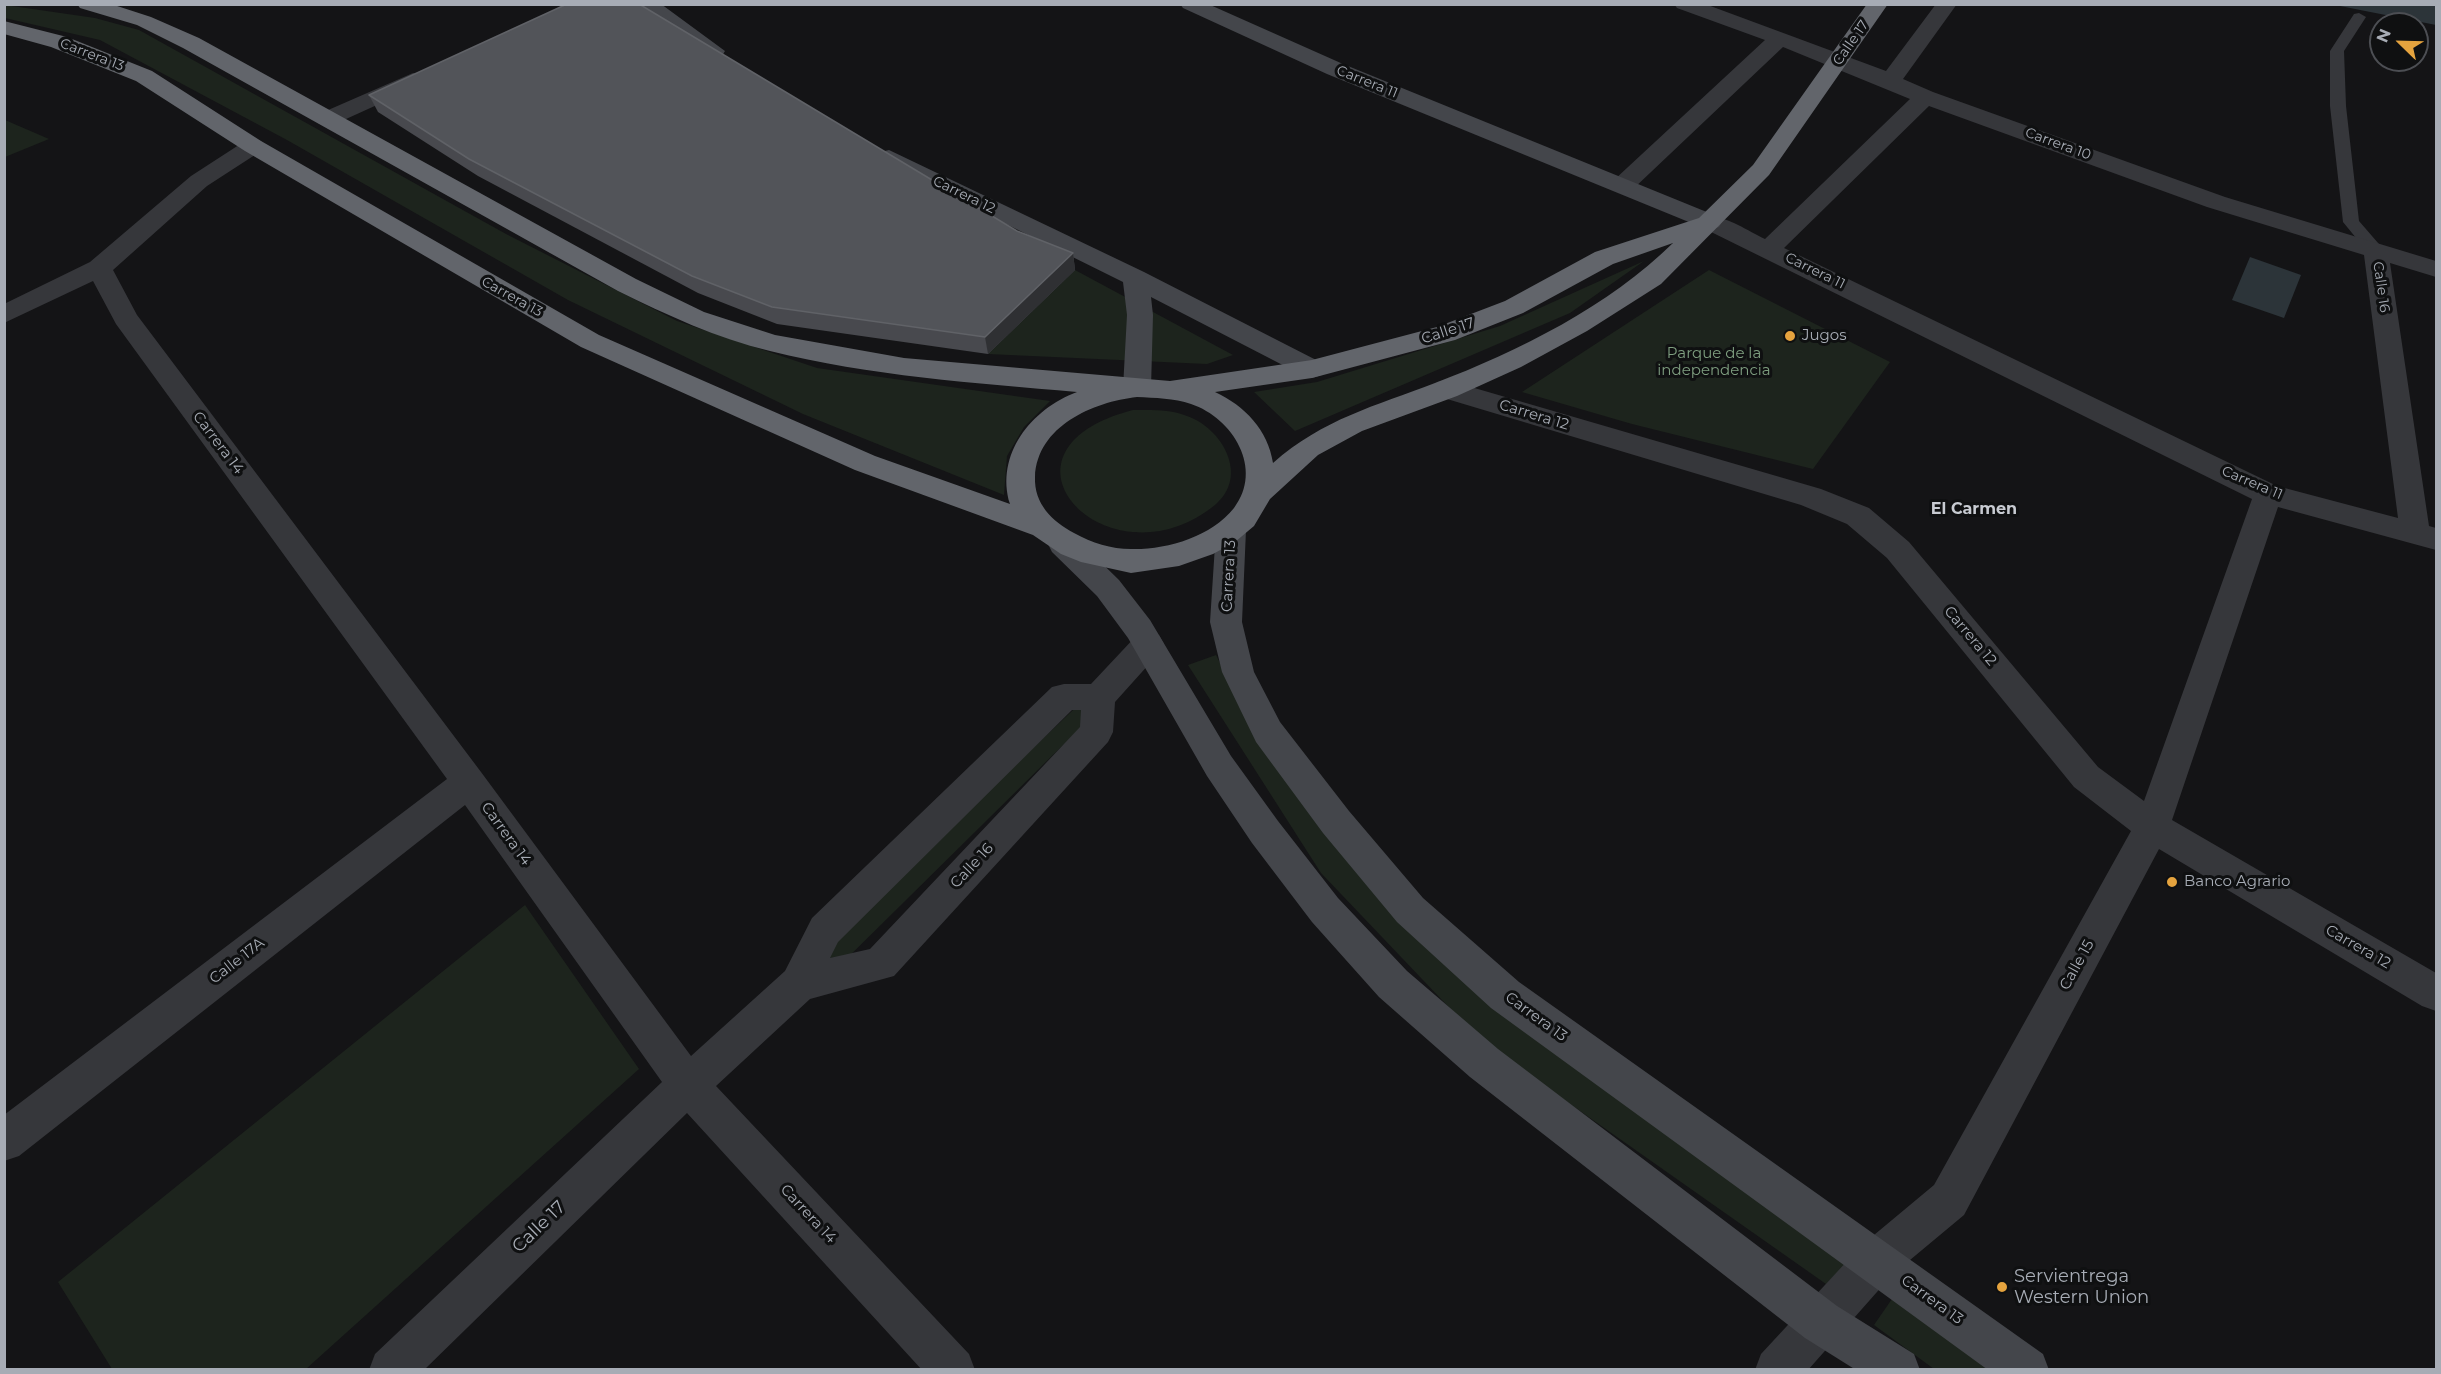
<!DOCTYPE html>
<html>
<head>
<meta charset="utf-8">
<style>
  body { margin:0 }
  #map { position:relative; width:2441px; height:1374px; overflow:hidden; background:#141416; font-family:Montserrat,sans-serif }
  canvas { display:block }
  .frame { position:absolute; inset:0; border:6px solid #a7acb5; pointer-events:none }
  .north { position:absolute; left:2369px; top:12px; width:60px; height:60px; box-sizing:border-box; background:#0f1011; border:2px solid #4c4e53; border-radius:50%; rotate:293deg; font-size:16px; font-weight:700; line-height:24px; text-align:center; color:#a7acb5 }
  .north::after { content:''; display:block; margin:auto; width:21px; height:27px; background:#e5a33e; clip-path:polygon(50% 0,100% 100%,50% 72%,0 100%) }
</style>
</head>
<body>
<div id="map">
<canvas width="2441" height="1374"></canvas>
<div class="frame"></div>
<div class="north">N</div>
</div>
<script>
const c = document.querySelector('canvas').getContext('2d');
c.lineJoin = 'round';
function paint(path, color) { c.fillStyle = color; c.fill(path, 'evenodd'); }
function trace(path, color, width, dash) { c.strokeStyle = color; c.lineWidth = width; c.lineCap = dash ? 'butt' : 'round'; c.setLineDash(dash || []); c.stroke(path); }
function label(font, color, halo, rows, align = 'center') {
  c.font = font + ' Montserrat,sans-serif'; c.lineWidth = 6; c.setLineDash([]); c.textBaseline = 'middle'; c.strokeStyle = halo; c.fillStyle = color; for (const [text, x, y, turn = 0] of rows) {
    c.save(); c.translate(x, y); c.rotate((+turn || 0) * Math.PI / 180); c.textAlign = isNaN(turn) ? turn : align; if (halo) c.strokeText(text, 0, 0); c.fillText(text, 0, 0); c.restore();
  }
}
paint(new Path2D(`
  M5,5L95,18L139,30L506,234L677,321L817,368L1050,401L1024,427L1007,456L1004,495L803,414L568,300L287,140L100,40L5,18Z
  M5,120L49,139L5,157Z
  M1644,261L1570,313L1295,431L1254,392L1317,382L1500,326Z
  M1075,270L1233,355L1207,364L988,354Z
  M1709,270L1890,362L1813,469L1632,424L1522,392Z
  M1133,410C1152,410 1170,409 1187,416C1222,428 1250,476 1215,505C1109,591 975,451 1133,410Z
  M1216,655L1257,736L1344,856L1848,1262L1826,1284L1482,1042L1321,873L1188,665Z
  M1128,658L1139,670L746,1058L729,1036Z
  M525,905L639,1069L306,1369H112L58,1282Z
  M1894,1296L1995,1369H1934L1874,1325Z`), '#1d241d');
paint(new Path2D(`
  M2335,5H2436V25Z
  M2250,257L2301,275L2284,318L2232,300Z`), '#2c3439');
paint(new Path2D(`
  M2359,13L2366,17L2344,51L2346,106L2359,221L2385,251L2376,256L2370,255L2343,222L2330,106V51L2354,14Z`), '#36373b');
paint(new Path2D(`
  M1674,4H1705L1886,71L1936,4H1957L1903,79L1933,92L2225,197L2436,261V277L2390,263L2429,526L2436,528V550L2278,507L2172,820L2436,973V1011L2422,1006L2159,849L1964,1215L1892,1275L1808,1370H1755L1761,1354L1862,1245L1934,1185L2131,831L2074,787L1887,558L1847,524L1801,505L1437,396L1433,389L1437,382L1447,380L1821,489L1869,508L1909,542L2098,767L2144,801L2252,499L1701,227L1698,222L1701,217C1722,212 1746,230 1765,239L1910,99L1783,47L1632,190L1623,192L1614,190L1611,185L1614,180L1765,40L1677,8ZM1929,106L2207,207L2364,255L2398,518L2277,486L1784,248Z
  M413,73L421,75L424,80L421,85L335,124H319L316,119L319,114Z
  M253,139L261,141L265,146L261,151L207,186L113,270L137,315L481,772L691,1056L785,971L812,918L1052,687L1064,684H1091L1137,635L1148,631L1159,635L1164,644L1159,653L1115,702L1113,732L1108,742L894,976L810,999L716,1086L969,1354L975,1370H922L687,1113L424,1370H369L375,1354L662,1082L465,805L19,1156L4,1161V1115L447,779L116,324L93,281L4,323V304L90,262L191,176L245,141ZM1072,710H1081L1080,727L870,949L830,958L838,942Z`), '#36373b');
paint(new Path2D(`
  M637,4H661L725,51L722,56H706Z
  M1180,4H1208L1343,64L1719,217L1722,222L1719,227L1710,230L1701,227L1327,74L1183,8Z
  M889,150L1144,272L1322,363L1326,369L1322,375L1312,378L1302,375L1151,297L1153,315L1151,388L1147,395L1137,397L1127,395L1123,388L1127,315L1123,282L881,162L877,157L881,152Z
  M1231,519L1242,522L1246,530L1242,622L1254,672L1280,722L1349,811L1423,898L1519,982L2043,1354L2049,1370H1988L1491,1008L1397,922L1323,833L1256,742L1222,672L1210,622L1216,530L1220,522Z
  M1063,533L1074,536L1119,580L1150,620L1231,756L1278,821L1338,898L1407,971L1498,1049L1837,1306L1914,1354L1920,1370H1856L1805,1338L1470,1077L1379,997L1312,922L1252,843L1207,776L1128,638L1097,596L1052,552L1048,544L1052,536Z`), '#44464b');
paint(new Path2D(`
  M77,4H111L151,17L199,38L636,279L704,312L775,335L904,358L1170,381L1312,360L1437,327L1505,301L1595,252L1699,218L1753,165L1867,4H1888L1769,175L1661,284L1587,331L1521,367L1457,396L1362,431L1318,455L1270,499L1254,526L1235,542L1213,554L1179,566L1131,573L1081,562L1061,554L1033,535L855,470L581,347L245,151L136,81L51,47L4,34V21L67,37L152,71L261,141L599,335L875,456L1010,504C995,455 1031,409 1077,392C975,383 870,376 770,351C716,338 667,315 618,291L183,48L137,25L80,8ZM1673,243C1609,306 1519,351 1435,383C1375,406 1323,419 1273,463C1268,430 1245,406 1215,392L1312,378L1455,340L1523,313L1613,264ZM1137,397C1155,398 1174,398 1191,404C1233,418 1264,469 1234,508C1211,537 1166,550 1131,549C1111,549 1092,543 1074,533C1052,521 1034,504 1035,477C1037,426 1093,402 1137,397Z`), '#62656b');
paint(new Path2D(`
  M369,95L1017,231L1073,253L1075,270L988,354L777,324L698,293L478,176L378,112Z`), '#48494e');
paint(new Path2D(`
  M1073,253L1075,270L988,354L985,337Z`), '#2f3033');
const building = new Path2D(`
  M567,4H639L1017,231L1073,253L985,337L772,307L692,276L469,159L369,95Z`);
paint(building, '#525459');
trace(building, '#606267', 1.5);
for (const [x, y, r, color] of [
  [1790,336,6,"#e5a33e"],
  [2172,882,6,"#e5a33e"],
  [2002,1287,6,"#e5a33e"]
]) { const dot = new Path2D(); dot.arc(x, y, r, 0, 2 * Math.PI); c.fillStyle = color; c.fill(dot); trace(dot, '#0f1011', 2); }
label('14px', '#a7acb5', '#0f1011', [
  ["Calle 17",1851,43,-55],
  ["Carrera 13",92,55,21],
  ["Carrera 11",1367,82,22],
  ["Carrera 10",2058,144,20],
  ["Carrera 12",964,195,26],
  ["Carrera 11",1815,271,26],
  ["Calle 16",2381,287,82],
  ["Carrera 13",512,297,29],
  ["Carrera 11",2252,483,23]
]);
label('15px', '#a7acb5', '#0f1011', [
  ["Calle 17",1448,331,-18],
  ["Carrera 12",1534,415,17],
  ["Carrera 14",218,443,53],
  ["Carrera 13",1229,576,-87],
  ["Carrera 12",1970,636,50],
  ["Carrera 14",506,834,54],
  ["Calle 16",972,866,-47],
  ["Carrera 12",2358,947,30],
  ["Calle 17A",237,961,-38],
  ["Calle 15",2077,965,-61],
  ["Carrera 13",1536,1017,36],
  ["Carrera 14",808,1214,47],
  ["Carrera 13",1932,1300,36]
]);
label('15px', '#a7acb5', '#0f1011', [
  ["Jugos",1802,336],
  ["Banco Agrario",2184,882]
], 'left');
label('15px', '#7f9f80', '#0f1011', [
  ["Parque de la",1714,354],
  ["independencia",1714,371]
]);
label('bold 16px', '#c8cbd2', '#0f1011', [
  ["El Carmen",1974,509]
]);
label('18px', '#a7acb5', '#0f1011', [
  ["Calle 17",539,1227,-44]
]);
label('18px', '#a7acb5', '#0f1011', [
  ["Servientrega",2014,1277],
  ["Western Union",2014,1298]
], 'left');
</script>
</body>
</html>
